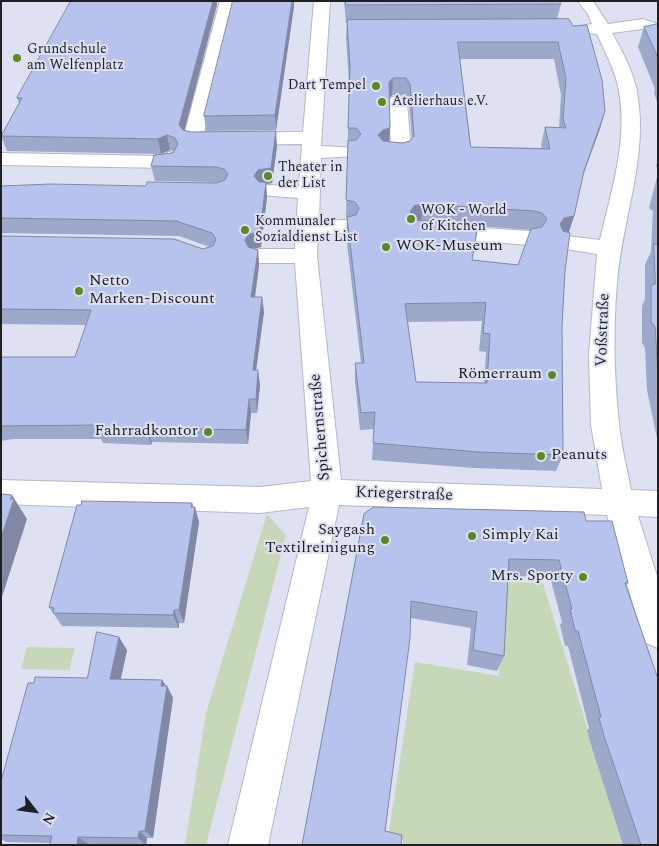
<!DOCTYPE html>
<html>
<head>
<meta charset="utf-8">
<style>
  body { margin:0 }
  #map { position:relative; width:659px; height:846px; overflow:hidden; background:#dde1f1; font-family:Spectral,serif }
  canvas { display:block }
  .frame { position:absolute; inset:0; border:2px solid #1e2025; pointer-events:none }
  .north { position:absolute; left:10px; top:786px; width:50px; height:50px; -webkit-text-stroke:4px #dde1f1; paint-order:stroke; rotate:120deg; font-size:14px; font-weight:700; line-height:20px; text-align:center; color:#1e2025 }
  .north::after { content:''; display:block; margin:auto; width:18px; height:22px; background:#1e2025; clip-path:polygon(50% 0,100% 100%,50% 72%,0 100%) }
</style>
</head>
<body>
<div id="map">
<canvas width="659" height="846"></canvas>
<div class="frame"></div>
<div class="north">N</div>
</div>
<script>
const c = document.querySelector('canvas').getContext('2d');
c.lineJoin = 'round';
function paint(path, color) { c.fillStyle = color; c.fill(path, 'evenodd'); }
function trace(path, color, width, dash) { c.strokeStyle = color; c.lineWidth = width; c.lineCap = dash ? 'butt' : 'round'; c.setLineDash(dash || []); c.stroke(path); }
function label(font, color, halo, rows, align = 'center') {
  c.font = font + ' Spectral,serif'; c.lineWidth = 4; c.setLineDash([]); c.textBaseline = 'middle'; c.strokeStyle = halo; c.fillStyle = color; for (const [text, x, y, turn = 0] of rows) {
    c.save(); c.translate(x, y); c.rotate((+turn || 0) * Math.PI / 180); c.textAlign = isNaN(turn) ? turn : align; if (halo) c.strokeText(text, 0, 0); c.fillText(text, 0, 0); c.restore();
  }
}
paint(new Path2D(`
  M267,514L286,535L206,845H185L206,713Z
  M502,582L543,583L623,845H403V841L388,838L415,662L499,676Z
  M27,647L75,648L69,670L21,669Z`), '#c7d8b9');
const minor = new Path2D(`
  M220,1H236L204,133L303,132L314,1H330L321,146L355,148L358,152L355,156L321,158L319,221L346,220L354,222L357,227L354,232L318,235L317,256L341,480L602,489L591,425L589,354L597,254L559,248L556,243L559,238L567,236L600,240C611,191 628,142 619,91C616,72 605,52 597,34L580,32L578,29L580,26L592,24L588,14L578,1H593L608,24L643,19L658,24V34L642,29L612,33C622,51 633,71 637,92C649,156 622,219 617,283C613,329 614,377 619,423C621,446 627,468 631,490L658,491V517L638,516L658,579V648L646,643L641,632L607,515L339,505L268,845H228L309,507L260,513L1,504V480L260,487L311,481L295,263H259L251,261L248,256L251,251L259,249H295L298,198L260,195L257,191L260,187L267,185L299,186L302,144L193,145L186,143L183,139Z
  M398,96L404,97L407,101L411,153L408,157L401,159L382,157L379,153L382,149L391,147L389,101L392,97Z
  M169,152L176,154L179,158L175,166L168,168L1,165V153L161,156Z
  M438,225L529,231L537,233L540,238L537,243L529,245L430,237L427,232L430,227Z`);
trace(minor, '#b3b8c7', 2);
paint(minor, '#fff');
paint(new Path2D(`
  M344,1H559L561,4L557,19L605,111L582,178L574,216L569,232L565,271L562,326L563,455L556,471L474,468L372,460L374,429L360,430L355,381V363H361L346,235L347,218H346L349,83L346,37L347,23H346ZM460,59H554L561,95L559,128L545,127L541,145L542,148L471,147ZM392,95H404L409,101L412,140L410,141L402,143L389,142L390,128L389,98ZM478,226L531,230L518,265L472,260ZM482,321L479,351L486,352L484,383L416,382L407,322Z
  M217,5L184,130L191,132L277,146L272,183L266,184L267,197L261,247L254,249L258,250L259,265L255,297H262L264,312L256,370L260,385L257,413H251L248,444L152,442L151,445L103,443L101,439H13L1,441V357H75L86,325L1,324V236L203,249L210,247L179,236L1,233V186H146L218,182L155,181L151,166L173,153L174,152L170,150L161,154L7,151L1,136L19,103L17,98Z
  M294,6L276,130L206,131L204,116Z
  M658,24V105L654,93L655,89L638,47L644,27Z
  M658,158V169L656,166Z
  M658,173V443L647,390L645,348L642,343V306L645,299V265L651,251L652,230L653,211L649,208Z
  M192,503L199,522L184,623H179V628L62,626L49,607Z
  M364,514L586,521L628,583L626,585L658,845H623L592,748L587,731L589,728L568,646H565L560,625L562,622L550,577L508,576L504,656L497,671L467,665L471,628L411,618L302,845Z
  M127,650L121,679L162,680L166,686H167L173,698L153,838H147L146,845L89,844L88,845H50V843L6,842L1,839V781L34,683L87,678Z`), '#9da8cb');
paint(new Path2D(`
  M213,1H217V5L182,140L179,125Z
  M292,1H294V6L276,130L275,115Z
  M393,78L392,95L388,100L389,83Z
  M605,111L600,129L578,189L584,171Z
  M390,128L389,146L382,147L378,135L383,130Z
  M276,131L277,146L272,183L266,184L267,197L261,247L251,249L246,255L245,240L259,185L254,176Z
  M167,135L170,150L161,154L158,139Z
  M423,204L421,222L413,224L410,212L414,206Z
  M574,216L568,234L559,236L560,224L564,218Z
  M258,250L259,265L253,312L251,297Z
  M262,297L264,312L254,385L253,370Z
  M258,370L260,385L257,413L256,399Z
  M249,399L251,413L248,444L246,430Z
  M147,428L152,442L151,445L147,431Z
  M12,495L27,519L1,600V538Z
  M192,503L194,512L195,507L199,522L184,623L179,610Z
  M174,610L179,623V628L173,615Z
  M119,637L127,650L118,691L110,679Z
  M162,680L167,688V686L173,698L153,838L145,831Z
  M139,831L147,838L146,845L138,838Z
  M78,837L89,844L88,845H77Z`), '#8088a5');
const building = new Path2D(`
  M71,1H213L179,125L183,130L191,132L276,131L271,168L258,170L254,176L259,182H266L260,232L249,234L245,240L248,247L258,250L251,297H262L253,370H258L256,399H249L246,430L147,428V431L97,429L98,425L1,426V357H75L91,310L1,309V236L174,239L203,249L213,246L216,239L212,233L176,221L1,218V186L51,184L146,186L147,182L216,183L225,180L228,174L224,169L216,167L151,166L154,155L173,153L178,144L175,138L167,135L158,139L1,136L22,98H17Z
  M233,1H292L275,115L204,116Z
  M346,1H559L561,4L346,5Z
  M569,19L573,26L587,25L602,80L605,111L584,171L574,216L564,218L560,224L563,231L570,233L565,271L562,326L563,455L478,452L373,443L375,412L361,413L355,363H364L347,217L356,215L359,208L355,202L346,200L348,141L356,140L361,134L356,128H348L350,66L347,20ZM458,42H558L566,78L563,119L566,128L545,127L550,149L471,147ZM393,78H406L410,84L414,136L410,141L402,143L383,141L378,135L383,130L390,128L389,83ZM423,204L534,211L542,213L547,219L542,227L531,229L518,265L472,260L478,225L415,220L410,212L414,206ZM486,303L483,333L490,334L487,383L416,382L405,304Z
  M658,24V58L644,27Z
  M654,244L658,245V370L655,327L651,322V285L655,284Z
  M1,494L12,495L10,499H14L1,538Z
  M82,501L192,503L191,507H195L179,610H174L173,615L53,613L54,608L49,607L77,505H81Z
  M374,507L584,512L586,521H612L628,583H625L658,679V845H641L604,736L599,718L601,717L578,631H575L570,609H572L559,560L509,559L504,656L473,650L477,612L411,601L410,638L385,831L402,835L401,845H302L364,514Z
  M97,632L119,637L110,679L162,680L161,686H167L145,831H139L138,838L78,837L77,845H50L52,836L1,835V781L28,683H34L35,677L87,678Z`);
paint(building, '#b7c3ec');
trace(building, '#8088a5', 1);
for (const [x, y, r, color] of [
  [17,58,5,"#5a8a1f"],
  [376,86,5,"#5a8a1f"],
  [382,102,5,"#5a8a1f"],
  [268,176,5,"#5a8a1f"],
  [411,219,5,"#5a8a1f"],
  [245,230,5,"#5a8a1f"],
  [386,247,5,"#5a8a1f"],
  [79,291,5,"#5a8a1f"],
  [552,375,5,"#5a8a1f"],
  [208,432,5,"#5a8a1f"],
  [541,456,5,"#5a8a1f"],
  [472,536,5,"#5a8a1f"],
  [385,540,5,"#5a8a1f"],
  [583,577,5,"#5a8a1f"]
]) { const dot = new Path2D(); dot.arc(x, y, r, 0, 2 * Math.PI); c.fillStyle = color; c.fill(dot); trace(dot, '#dde1f1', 2); }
label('14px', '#1e2025', '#dde1f1', [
  ["Grundschule",27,50],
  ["am Welfenplatz",27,66],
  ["Dart Tempel",366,86,"right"],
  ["Atelierhaus e.V.",392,102],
  ["Theater in",278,168],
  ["der List",278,184],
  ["WOK - World",421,211],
  ["of Kitchen",421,227],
  ["Kommunaler",255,222],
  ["Sozialdienst List",255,238]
], 'left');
label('16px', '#1e2025', '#dde1f1', [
  ["WOK-Museum",396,247],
  ["Netto",89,282],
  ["Marken-Discount",89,300],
  ["Römerraum",542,375,"right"],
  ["Fahrradkontor",198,432,"right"],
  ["Peanuts",551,456],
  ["Saygash",375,531,"right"],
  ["Textilreinigung",375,549,"right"],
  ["Simply Kai",482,536],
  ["Mrs. Sporty",573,577,"right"]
], 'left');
label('16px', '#1e2025', '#dde1f1', [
  ["Voßstraße",604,330,-88],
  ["Spichernstraße",321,427,-95],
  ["Kriegerstraße",404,495,2]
]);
</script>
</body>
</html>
